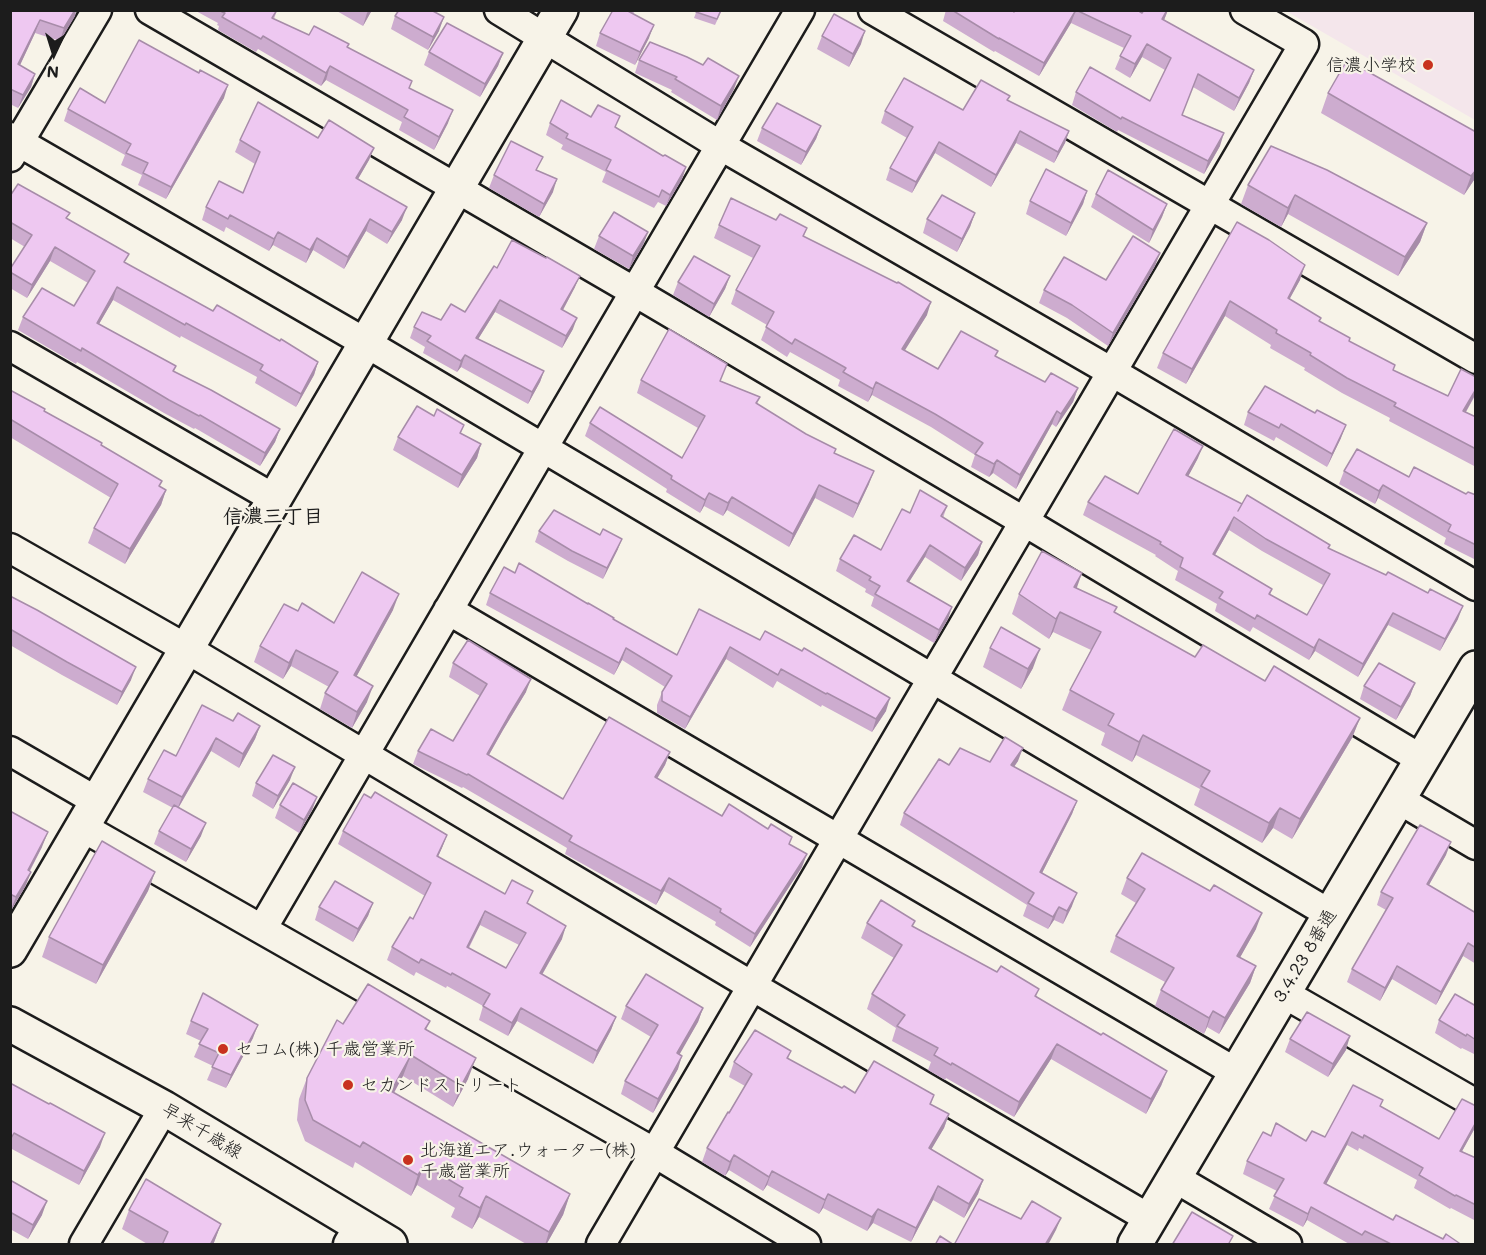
<!DOCTYPE html>
<html>
<head>
<meta charset="utf-8">
<style>
  body { margin:0 }
  #map { position:relative; width:1486px; height:1255px; overflow:hidden; background:#f7f3e8; font-family:Mali,sans-serif }
  canvas { display:block }
  .frame { position:absolute; inset:0; border:12px solid #1c1c1c; pointer-events:none }
  .north { position:absolute; left:24px; top:24px; width:60px; height:60px; -webkit-text-stroke:4px #f7f3e8; paint-order:stroke; rotate:184deg; font-size:16px; font-weight:700; line-height:24px; text-align:center; color:#1c1c1c }
  .north::after { content:''; display:block; margin:auto; width:21px; height:27px; background:#1c1c1c; clip-path:polygon(50% 0,100% 100%,50% 72%,0 100%) }
</style>
</head>
<body>
<div id="map">
<canvas width="1486" height="1255"></canvas>
<div class="frame"></div>
<div class="north">N</div>
</div>
<script>
const c = document.querySelector('canvas').getContext('2d');
c.lineJoin = 'round';
function paint(path, color) { c.fillStyle = color; c.fill(path, 'evenodd'); }
function trace(path, color, width, dash) { c.strokeStyle = color; c.lineWidth = width; c.lineCap = dash ? 'butt' : 'round'; c.setLineDash(dash || []); c.stroke(path); }
function label(font, color, halo, rows, align = 'center') {
  c.font = font + ' Mali,"Klee One",sans-serif'; c.lineWidth = 4.5; c.setLineDash([]); c.textBaseline = 'middle'; c.strokeStyle = halo; c.fillStyle = color; for (const [text, x, y, turn = 0] of rows) {
    c.save(); c.translate(x, y); c.rotate((+turn || 0) * Math.PI / 180); c.textAlign = isNaN(turn) ? turn : align; if (halo) c.strokeText(text, 0, 0); c.fillText(text, 0, 0); c.restore();
  }
}
paint(new Path2D(`
  M1286,11H1475V120Z`), '#f4e6eb');
const street = new Path2D(`
  M150,10L635,292L1025,522L1421,759
  M499,10L721,146L1112,372L1476,586
  M873,10L1476,359
  M10,137L366,343L1330,914
  M10,157L97,10
  M10,346L275,499
  M10,548L187,649L752,986L1150,1219
  M448,610L1237,1073
  M10,751L98,802
  M1398,799L1476,845
  M82,827L655,1153L806,1244
  M262,929L543,448L800,10
  M1283,993L1476,1104
  M1175,1178L1287,1244
  M84,1244L164,1108
  M348,1244L359,1226
  M601,1244L1304,44L1245,10`);
const secondary = new Path2D(`
  M10,950L561,10
  M10,1024L164,1108L390,1244
  M1135,1244L1476,668`);
trace(street, '#1c1c1c', 33);
trace(secondary, '#1c1c1c', 38);
trace(street, '#f7f3e8', 28);
trace(secondary, '#f7f3e8', 33);
paint(new Path2D(`
  M10,10H76L75,16L60,41L35,33L20,65L35,74L31,87L18,108L10,104Z
  M194,10H277L274,19L309,35L349,44L348,47L410,88L448,123L434,150L399,130L402,122L326,80L321,86L258,49L256,52L218,30L219,26L217,25L218,23Z
  M335,10H372L363,26Z
  M613,10H635L633,14L649,38L635,65L596,46L600,33Z
  M697,10H722L715,25L694,18Z
  M946,10H1012L1014,12V10H1137L1142,13L1144,10H1168L1164,20L1254,70L1249,83L1234,111L1193,87L1182,115L1220,146L1204,174L1118,130L1117,132L1072,105L1076,92L1150,101L1165,70L1142,57L1130,78L1115,69L1124,48L1071,23L1039,76L995,51L994,52L943,21Z
  M395,16L439,31L428,50L391,29Z
  M822,36L861,44L849,67L817,49Z
  M429,52L503,53L498,66L480,97L424,65Z
  M639,60L734,89L717,120L671,92L672,90L635,73Z
  M1328,93L1476,132V177L1464,195L1321,113Z
  M224,98L166,199L138,185L142,175L121,165L125,155L64,121L68,109L105,103Z
  M1008,101L1069,131L1065,143L1054,163L1016,143L991,187L935,153L912,193L886,180L890,168L907,138L881,123L885,111L963,110Z
  M591,117L616,128L663,156L686,167L682,179L666,206L658,202L654,208L602,182L606,172L561,149L563,145L546,135L550,123Z
  M821,126L816,139L801,165L757,141L762,128Z
  M318,138L374,148L369,160L358,179L402,220L387,244L366,231L344,269L313,250L306,263L273,245L269,251L226,227L224,232L202,220L206,207L243,193L255,164L235,152L240,140Z
  M494,175L553,192L539,217L489,188Z
  M1248,185L1427,223L1420,242L1398,276L1288,214L1281,227L1241,204Z
  M1087,191L1083,204L1066,236L1026,214L1030,201Z
  M1096,194L1167,204L1162,217L1149,243L1091,207Z
  M10,196L68,219L125,263L213,311L280,341L318,362L314,375L296,407L255,383L257,377L181,336L180,338L113,300L99,324L176,366L174,371L280,429L275,442L260,466L195,428L194,429L164,413L77,362L76,364L18,330L23,317L74,306L88,283L50,261L27,298L10,288V269L25,247L10,238Z
  M975,213L970,227L957,252L923,233L927,219Z
  M776,220L807,228L804,236L927,315L904,351L938,369L996,356L1045,382L1078,388L1073,402L1056,427L1052,424L1016,489L993,473L989,477L971,467L975,455L931,427L872,395L868,402L838,386L840,380L790,352L787,357L761,340L767,325L731,304L736,290L753,258L714,238L719,225Z
  M1237,222L1300,280L1289,299L1321,318L1319,321L1393,370L1448,396L1476,377V394L1466,412L1476,417V467L1389,421L1390,418L1342,393L1304,370L1305,368L1270,348L1271,345L1225,316L1186,384L1157,368L1163,353Z
  M648,232L643,245L629,269L594,249L599,236Z
  M1155,266L1108,346L1067,318L1039,303L1044,290L1106,280Z
  M497,268L575,287L563,310L573,329L562,348L495,312L478,339L544,371L540,382L528,404L461,367L457,372L423,353L425,347L410,338L414,327L441,320L465,312Z
  M730,276L725,289L709,317L673,295L678,282Z
  M641,380L721,381L760,397L757,404L869,484L853,518L815,498L789,547L727,510L723,516L704,506L700,513L666,492L667,489L585,436L590,423L682,458L698,428L637,393Z
  M10,390L101,445L160,486L166,490L161,505L125,564L88,543L94,528L111,498L10,437Z
  M1248,412L1341,438L1327,467L1276,437L1274,441L1244,425Z
  M434,416L464,425L461,433L481,444L477,458L458,488L393,450L398,437Z
  M1198,458L1188,476L1242,504L1330,545L1329,549L1458,619L1440,651L1388,625L1358,677L1315,651L1309,660L1253,627L1250,632L1215,611L1217,604L1175,580L1178,571L1155,556L1156,555L1083,515L1088,502L1138,494ZM1229,530L1262,551L1323,585L1307,615L1270,595L1272,589L1215,555Z
  M1344,471L1409,477L1466,494L1476,495V560L1444,544L1446,538L1378,498L1375,504L1339,484Z
  M947,506L943,518L982,542L978,555L961,581L925,557L909,582L948,619L934,643L871,606L874,597L865,592L866,589L836,571L840,559L881,550L910,513Z
  M539,531L618,549L603,579L568,561L535,542Z
  M515,573L613,619L677,655L699,609L886,711L872,732L822,705L821,707L777,681L773,688L726,659L685,729L657,713V705L662,692L665,687L622,660L614,675L486,605L490,593Z
  M1077,588L1115,612L1195,657L1265,681L1360,718L1352,738L1292,839L1273,828L1262,843L1194,805L1200,789L1136,755L1132,762L1101,745L1105,733L1062,710L1070,690L1091,650L1053,632L1049,639L1012,614L1019,594Z
  M10,596L131,680L117,705L62,675L10,645Z
  M393,610L356,677L367,702L352,728L320,709L325,693L329,687L291,666L283,679L254,662L260,646L298,611L334,623Z
  M990,648L1033,668L1021,689L983,667Z
  M453,663L526,692L503,730L489,755L563,799L670,752L665,765L657,779L722,816L789,844L802,867L750,947L715,925L716,922L664,891L656,905L565,854L567,848L463,787L462,788L413,764L418,751L453,741L480,696L449,677Z
  M1415,683L1410,696L1396,720L1360,699L1364,686Z
  M233,721L260,726L255,739L239,768L211,751L179,807L201,836L186,862L154,844L159,831L173,808L143,792L148,779L176,756Z
  M1018,761L1014,767L1077,801L1072,814L1042,873L1072,906L1063,924L1054,920L1048,929L1023,916L1027,905L900,825L904,813L949,765Z
  M290,780L273,809L252,796L256,783Z
  M317,797L312,810L299,833L275,818L280,805Z
  M371,798L447,835L438,857L505,894L528,904L562,939L542,975L616,1017L611,1030L593,1064L517,1021L508,1036L479,1020L483,1006L447,986L446,988L416,972L414,976L387,960L392,947L413,919L425,896L338,844L343,831ZM480,925L519,945L506,968L469,948Z
  M10,811L42,847L30,871L31,872L25,887L10,912Z
  M1446,855L1429,885L1476,913V964L1463,956L1436,1005L1392,979L1380,1001L1347,982L1352,969L1386,910L1377,905L1381,892Z
  M155,872L148,891L96,984L42,957L49,937Z
  M1127,878L1256,929L1240,957L1256,966L1250,983L1219,1034L1207,1027L1204,1034L1155,1006L1161,990L1165,982L1110,952L1116,936L1136,903L1121,894Z
  M373,903L368,916L353,942L315,920L319,907Z
  M867,923L913,926L997,972L1039,989L1036,997L1167,1071L1161,1086L1146,1114L1051,1059L1014,1117L946,1078L945,1080L928,1070L931,1062L892,1041L896,1028L867,1009L872,994L894,958L861,938Z
  M626,1006L703,1008L698,1022L679,1054L678,1069L653,1113L621,1094L625,1081L651,1037L621,1019Z
  M1476,1006V1055L1462,1048L1461,1049L1435,1033L1439,1020Z
  M191,1021L253,1038L226,1088L207,1080L213,1066L194,1057L201,1041L186,1034Z
  M430,1021L426,1030L468,1079L453,1107L403,1076L394,1093L570,1194L563,1215L546,1245H528L479,1217L472,1229L451,1217L455,1208L417,1185L411,1196L355,1162L353,1168L305,1141L297,1120L299,1099L307,1078L343,1024Z
  M1290,1039L1346,1050L1328,1077L1285,1052Z
  M791,1051L788,1059L842,1088L855,1093L934,1095L931,1104L949,1114L944,1128L931,1149L983,1180L978,1194L964,1218L933,1200L911,1242L873,1223L867,1231L823,1208L819,1214L767,1185L763,1191L729,1170L725,1176L702,1162L707,1148L745,1086L729,1077L734,1062Z
  M10,1083L100,1147L79,1185L10,1148Z
  M1473,1105L1476,1106V1126L1462,1151L1476,1158V1221L1451,1208L1450,1209L1414,1188L1417,1180L1359,1148L1358,1151L1347,1145L1326,1184L1393,1220L1462,1245H1351L1307,1220L1303,1227L1269,1209L1277,1191L1243,1174L1247,1161L1271,1136L1306,1141L1325,1137L1381,1106L1439,1139Z
  M10,1180L42,1215L28,1239L10,1229Z
  M129,1210L221,1224L213,1245H149L122,1229Z`), '#cdaccf');
paint(new Path2D(`
  M75,10H76L75,16L60,41L64,28Z
  M369,10H372L363,26L367,13Z
  M1076,10L1071,23L1039,76L1044,63Z
  M1167,10H1168L1164,20L1157,32L1162,19Z
  M444,17L439,31L428,50L433,37Z
  M40,20L35,33L14,78L18,64Z
  M654,25L649,38L635,65L640,52Z
  M865,31L861,44L849,67L853,54Z
  M1147,44L1142,57L1130,78L1135,64Z
  M503,53L498,66L480,97L485,84Z
  M330,66L326,80L321,86L326,73Z
  M1254,70L1249,83L1234,111L1239,98Z
  M35,74L31,87L18,108L23,95Z
  M739,76L734,89L717,120L721,106Z
  M228,85L224,98L166,199L171,187Z
  M453,110L448,123L434,150L439,137Z
  M821,126L816,139L801,165L806,152Z
  M1020,131L1016,143L991,187L996,175Z
  M1069,131L1065,143L1054,163L1058,152Z
  M1224,133L1220,146L1204,174L1208,161Z
  M939,142L935,153L912,193L916,182Z
  M374,148L369,160L351,191L356,178Z
  M686,167L682,179L666,206L670,195Z
  M1476,170V177L1464,195L1471,176Z
  M557,179L553,192L539,217L544,204Z
  M1087,191L1083,204L1066,236L1071,223Z
  M1295,195L1288,214L1281,227L1288,208Z
  M1167,204L1162,217L1149,243L1153,230Z
  M407,207L402,220L387,244L392,232Z
  M975,213L970,227L957,252L962,239Z
  M370,219L366,231L344,269L348,257Z
  M1427,223L1420,242L1398,276L1405,257Z
  M278,232L273,245L269,251L274,239Z
  M648,232L643,245L629,269L633,256Z
  M317,238L313,250L306,263L310,250Z
  M55,247L50,261L27,298L32,285Z
  M1160,253L1155,266L1108,346L1113,333Z
  M1305,265L1300,280L1282,313L1288,298Z
  M580,276L575,287L557,321L561,309Z
  M730,276L725,289L709,317L714,304Z
  M117,287L113,300L92,336L97,323Z
  M500,300L495,312L472,349L476,338Z
  M1230,301L1225,316L1186,384L1192,369Z
  M931,302L927,315L897,363L902,349Z
  M577,318L573,329L562,348L566,336Z
  M465,355L461,367L457,372L461,361Z
  M318,362L314,375L296,407L301,394Z
  M544,371L540,382L528,404L532,392Z
  M876,382L872,395L868,402L873,389Z
  M1078,388L1073,402L1056,427L1061,414Z
  M1476,389L1475,395L1458,426L1463,411Z
  M1057,411L1052,424L1016,489L1020,475Z
  M1346,425L1341,438L1327,467L1332,454Z
  M280,429L275,442L260,466L265,453Z
  M481,444L477,458L458,488L462,475Z
  M1203,446L1198,458L1182,488L1186,475Z
  M997,460L993,473L989,477L994,464Z
  M874,471L869,484L853,518L858,504Z
  M819,485L815,498L789,547L793,534Z
  M1383,485L1378,498L1375,504L1379,491Z
  M166,490L161,505L125,564L130,549Z
  M709,493L704,506L700,513L705,500Z
  M732,497L727,510L723,516L728,503Z
  M1234,517L1229,530L1208,567L1213,554Z
  M622,539L618,549L603,579L607,568Z
  M982,542L978,555L961,581L965,568Z
  M930,545L925,557L902,593L907,581Z
  M1082,573L1075,593L1074,587Z
  M399,594L393,610L348,692L354,675Z
  M1463,606L1458,619L1440,651L1445,639Z
  M952,607L948,619L934,643L939,630Z
  M1060,612L1053,632L1049,639L1056,619Z
  M1393,613L1388,625L1358,677L1363,664Z
  M1319,639L1315,651L1309,660L1314,648Z
  M730,647L726,659L685,729L690,717Z
  M626,648L622,660L614,675L619,663Z
  M1040,649L1033,668L1021,689L1028,669Z
  M296,650L291,666L283,679L289,663Z
  M136,667L131,680L117,705L122,692Z
  M531,679L526,692L503,730L482,767L487,754L508,717Z
  M1415,683L1410,696L1396,720L1401,707Z
  M373,686L367,702L352,728L357,712Z
  M890,698L886,711L872,732L876,719Z
  M1360,718L1352,738L1292,839L1300,819Z
  M260,726L255,739L239,768L243,754Z
  M1143,735L1136,755L1132,762L1139,742Z
  M216,738L211,751L177,810L182,797Z
  M1023,748L1018,761L1006,778L1011,765Z
  M670,752L665,765L650,790L655,777Z
  M295,767L290,780L273,809L278,796Z
  M317,797L312,810L299,833L304,820Z
  M1077,801L1072,814L1036,885L1040,872Z
  M1280,808L1273,828L1262,843L1269,823Z
  M206,823L201,836L186,862L191,849Z
  M48,832L42,847L22,885L28,870Z
  M447,835L442,848L432,869L437,856Z
  M1451,842L1446,855L1422,897L1427,884Z
  M807,854L802,867L750,947L755,934Z
  M31,872L25,887L10,912L16,897Z
  M155,872L148,891L96,984L103,965Z
  M669,878L664,891L656,905L661,891Z
  M1077,893L1072,906L1063,924L1067,911Z
  M373,903L368,916L353,942L358,929Z
  M1059,907L1054,920L1048,929L1053,917Z
  M485,911L480,925L462,960L467,947Z
  M1262,913L1256,929L1232,972L1237,956Z
  M566,926L562,939L535,987L540,973Z
  M1468,943L1463,956L1436,1005L1441,992Z
  M1256,966L1250,983L1219,1034L1225,1018Z
  M1397,966L1392,979L1380,1001L1385,988Z
  M521,1008L517,1021L508,1036L512,1023Z
  M703,1008L698,1022L673,1066L677,1053Z
  M1213,1011L1207,1027L1204,1034L1209,1018Z
  M616,1017L611,1030L593,1064L597,1051Z
  M258,1025L253,1038L226,1088L231,1075Z
  M1350,1036L1346,1050L1328,1077L1333,1064Z
  M1057,1044L1051,1059L1014,1117L1019,1102Z
  M411,1055L403,1076L383,1112L391,1091Z
  M682,1056L678,1069L653,1113L658,1099Z
  M476,1058L468,1079L453,1107L461,1086Z
  M1167,1071L1161,1086L1146,1114L1151,1099Z
  M949,1114L944,1128L924,1162L929,1148Z
  M1476,1122V1126L1455,1164L1460,1151Z
  M1352,1132L1347,1145L1320,1196L1324,1183Z
  M105,1133L100,1147L79,1185L84,1171Z
  M734,1155L729,1170L725,1176L730,1162Z
  M424,1165L417,1185L411,1196L418,1175Z
  M772,1171L767,1185L763,1191L769,1177Z
  M983,1180L978,1194L964,1218L969,1204Z
  M938,1186L933,1200L911,1242L916,1228Z
  M570,1194L563,1215L546,1245H545L549,1232Z
  M828,1194L823,1208L819,1214L825,1200Z
  M486,1196L479,1217L472,1229L480,1208Z
  M47,1201L42,1215L28,1239L33,1225Z
  M1311,1207L1307,1220L1303,1227L1308,1214Z
  M878,1209L873,1223L867,1231L872,1217Z
  M1061,1218L1056,1230L1048,1245H1045Z
  M221,1224L213,1245H210Z`), '#a78ca9');
const building = new Path2D(`
  M10,10H75L64,28L40,20L18,64L35,74L23,95L10,89Z
  M222,10H277L272,18L309,35L314,26L349,44L347,47L412,81L409,88L453,110L439,137L404,117L408,110L330,66L326,73L263,36L261,39L222,17L225,13L222,12Z
  M399,10H431L444,17L433,37L395,16Z
  M613,10H626L654,25L640,52L600,33Z
  M697,10H721L717,19L696,12Z
  M952,10H1012L1014,12V10H1076L1044,63L999,38V39Z
  M1076,10H1137L1142,13L1144,10H1167L1162,19L1254,70L1239,98L1198,74L1182,115L1224,133L1208,161L1122,117L1121,119L1076,92L1090,67L1150,101L1171,58L1147,44L1135,64L1120,56L1131,36Z
  M834,14L865,31L853,54L822,36Z
  M447,23L503,53L485,84L429,52Z
  M139,40L199,73L200,70L228,85L171,187L143,173L148,163L126,153L131,144L68,109L80,88L105,103Z
  M650,42L687,57L703,65L708,58L739,76L721,106L675,79L677,77L639,60Z
  M1347,60L1476,132V170L1471,176L1328,93Z
  M904,78L963,110L981,80L1010,96L1007,100L1069,131L1058,152L1020,131L996,175L939,142L916,182L890,168L913,127L885,111Z
  M561,100L591,117L598,105L620,116L615,127L663,156L665,155L686,167L670,195L662,190L659,197L606,170L611,160L566,138L568,134L550,123Z
  M258,102L318,138L329,120L374,148L356,178L407,207L392,232L370,219L348,257L317,238L310,250L278,232L274,239L230,215L228,219L206,207L219,181L243,193L260,152L240,140Z
  M777,103L821,126L806,152L762,128Z
  M511,141L543,157L536,170L557,179L544,204L494,175Z
  M1271,146L1327,170L1427,223L1405,257L1295,195L1288,208L1248,185Z
  M1046,169L1087,191L1071,223L1030,201Z
  M1108,170L1167,204L1153,230L1096,194Z
  M18,184L70,213L66,218L129,254L124,262L213,311L217,305L280,341L281,339L318,362L301,394L260,370L263,365L186,323L185,325L117,287L97,323L176,366L173,371L211,390L280,429L265,453L200,415L199,416L169,400L82,348L81,351L23,317L42,288L74,306L95,271L55,247L32,285L10,272V269L32,235L10,222V196Z
  M942,195L975,213L962,239L927,219Z
  M731,198L776,220L780,214L807,228L803,236L897,283L898,282L931,302L902,349L938,369L961,331L998,351L995,356L1045,382L1051,373L1078,388L1061,414L1057,411L1020,475L997,460L994,464L975,454L983,443L935,414L876,382L873,389L843,372L846,368L795,339L792,344L766,327L774,312L736,290L760,246L719,225Z
  M614,212L648,232L633,256L599,236Z
  M1237,222L1269,240L1305,265L1288,298L1321,318L1319,321L1350,338L1349,341L1395,365L1393,370L1448,396L1461,369L1476,377V389L1463,411L1476,417V449L1394,406L1396,403L1347,378L1310,355L1311,353L1276,333L1277,330L1230,301L1192,369L1163,353Z
  M1133,236L1160,253L1113,333L1072,305L1044,290L1064,257L1106,280Z
  M512,240L546,258L547,257L580,276L561,309L577,318L566,336L500,300L476,338L544,371L532,392L465,355L461,361L427,341L431,336L414,327L422,312L441,320L451,304L465,312L494,266L497,268Z
  M694,256L730,276L714,304L678,282Z
  M669,329L727,364L720,381L760,397L756,403L806,434L836,449L834,453L874,471L858,504L819,485L793,534L732,497L728,503L709,493L705,500L671,479L672,476L590,423L600,407L682,458L705,416L641,380Z
  M1265,386L1315,413L1317,410L1346,425L1332,454L1281,424L1279,428L1248,412Z
  M10,390L45,409L44,411L102,443L101,445L162,481L159,486L166,490L130,549L94,528L118,484L10,419Z
  M417,406L434,416L437,409L464,425L460,433L481,444L462,475L398,437Z
  M1174,429L1203,446L1186,475L1242,504L1238,511L1247,495L1330,545L1328,548L1386,575L1388,572L1428,593L1430,589L1463,606L1445,639L1393,613L1363,664L1319,639L1314,648L1257,615L1255,619L1219,598L1223,592L1180,567L1183,558L1160,544L1161,542L1088,502L1105,476L1138,494ZM1234,517L1266,539L1330,574L1307,615L1269,594L1272,589L1213,554Z
  M1357,449L1409,477L1414,467L1466,494L1468,492L1476,495V545L1448,531L1451,525L1383,485L1379,491L1344,471Z
  M920,490L947,506L941,516L982,542L965,568L930,545L907,581L952,607L939,630L875,594L880,586L869,580L871,577L840,559L854,535L881,550L902,509L910,513Z
  M554,510L600,535L603,529L622,539L607,568L572,551L539,531Z
  M1042,551L1082,573L1074,587L1117,607L1114,612L1195,657L1203,645L1265,681L1274,666L1360,718L1300,819L1280,808L1269,823L1201,786L1210,771L1143,735L1139,742L1108,725L1114,714L1070,690L1101,632L1060,612L1056,619L1019,594Z
  M519,563L588,604V603L614,618L613,619L677,655L699,609L760,640L765,631L802,651L804,648L890,698L876,719L827,693L826,694L781,669L778,675L730,647L690,717L662,701V692L672,676L626,648L619,663L490,593L504,567L515,573Z
  M362,572L399,594L354,675L373,686L357,712L325,693L338,672L296,650L289,663L260,646L284,604L298,611L302,603L334,623Z
  M10,596L37,610L136,667L122,692L67,662L10,629Z
  M1001,627L1040,649L1028,669L990,648Z
  M468,640L531,679L508,717L487,754L563,799L609,717L670,752L655,777L722,816L729,804L768,829L771,824L792,837L789,844L807,854L755,934L720,912L721,909L669,878L661,891L569,841L572,836L468,774L467,775L418,751L431,729L453,741L487,684L453,663Z
  M1379,663L1415,683L1401,707L1364,686Z
  M202,705L233,721L238,713L260,726L243,754L216,738L182,797L148,779L164,750L176,756Z
  M1005,737L1023,748L1011,765L1077,801L1040,872L1077,893L1067,911L1059,907L1053,917L1028,903L1034,893L904,813L939,759L949,765L960,748L990,762Z
  M273,755L295,767L278,796L256,783Z
  M293,783L317,797L304,820L280,805Z
  M375,792L447,835L437,856L505,894L512,880L533,891L527,903L566,926L540,973L616,1017L597,1051L521,1008L512,1023L483,1006L490,994L452,973L451,975L421,959L419,963L392,947L410,917L413,919L431,883L343,831L364,794L371,798ZM485,911L526,933L506,968L467,947Z
  M174,805L206,823L191,849L159,831Z
  M10,811L48,832L28,870L31,872L16,897L10,894Z
  M1420,825L1451,842L1427,884L1476,913V948L1468,943L1441,992L1397,966L1385,988L1352,969L1393,898L1381,892Z
  M102,841L155,872L103,965L49,937Z
  M1142,853L1210,891L1214,885L1262,913L1237,956L1256,966L1225,1018L1213,1011L1209,1018L1161,990L1174,968L1116,936L1145,889L1127,878Z
  M335,881L373,903L358,929L319,907Z
  M881,900L915,921L912,926L997,972L1001,966L1039,989L1035,996L1101,1035L1103,1033L1167,1071L1151,1099L1057,1044L1019,1102L952,1063L951,1065L934,1055L938,1048L897,1026L905,1015L872,994L902,945L867,923Z
  M646,974L703,1008L677,1053L682,1056L658,1099L625,1081L658,1025L626,1006Z
  M368,984L430,1021L425,1029L476,1058L461,1086L411,1055L391,1091L570,1194L549,1232L486,1196L480,1208L459,1196L463,1188L424,1165L418,1175L363,1142L360,1147L313,1120L305,1100L307,1078L337,1020L343,1024Z
  M203,993L258,1025L231,1075L212,1067L219,1053L199,1044L208,1029L191,1021Z
  M1455,994L1476,1006V1040L1467,1034L1466,1036L1439,1020Z
  M1307,1012L1350,1036L1333,1064L1290,1039Z
  M755,1030L791,1051L787,1058L842,1088L844,1086L855,1093L874,1061L934,1095L930,1104L949,1114L929,1148L983,1180L969,1204L938,1186L916,1228L878,1209L872,1217L828,1194L825,1200L772,1171L769,1177L734,1155L730,1162L707,1148L728,1112L729,1113L752,1074L734,1062Z
  M10,1083L49,1104L50,1103L105,1133L84,1171L14,1133L10,1140Z
  M1353,1085L1383,1100L1380,1106L1439,1139L1462,1099L1476,1106V1122L1460,1151L1476,1158V1205L1456,1195L1455,1196L1419,1175L1423,1168L1364,1135L1363,1138L1352,1132L1324,1183L1393,1220L1396,1215L1443,1239L1446,1234L1462,1245H1393L1365,1231L1362,1235L1311,1207L1308,1214L1274,1196L1284,1179L1247,1161L1263,1132L1271,1136L1276,1123L1306,1141L1312,1131L1325,1137Z
  M146,1179L221,1224L210,1245H162L168,1232L129,1210Z
  M10,1180L47,1201L33,1225L10,1212Z
  M979,1199L1021,1219L1032,1201L1061,1218L1045,1245H954Z
  M1192,1212L1233,1236L1228,1245H1172Z
  M940,1236L954,1245H935Z`);
paint(building, '#eec8f1');
trace(building, '#a78ca9', 1.5);
for (const [x, y, r, color] of [
  [1428,65,6,"#c8321e"],
  [223,1049,6,"#c8321e"],
  [348,1085,6,"#c8321e"],
  [408,1160,6,"#c8321e"]
]) { const dot = new Path2D(); dot.arc(x, y, r, 0, 2 * Math.PI); c.fillStyle = color; c.fill(dot); trace(dot, '#f7f3e8', 2); }
label('18px', '#1c1c1c', '#f7f3e8', [
  ["信濃小学校",1416,65,"right"],
  ["セコム(株) 千歳営業所",235,1049],
  ["セカンドストリート",360,1085],
  ["北海道エア.ウォーター(株)",420,1150],
  ["千歳営業所",420,1171]
], 'left');
label('18px', '#1c1c1c', '#f7f3e8', [
  ["3.4.23 8番通",1305,956,-59],
  ["早来千歳線",202,1131,31]
]);
label('bold 20px', '#1c1c1c', '#f7f3e8', [
  ["信濃三丁目",273,517]
]);
</script>
</body>
</html>
